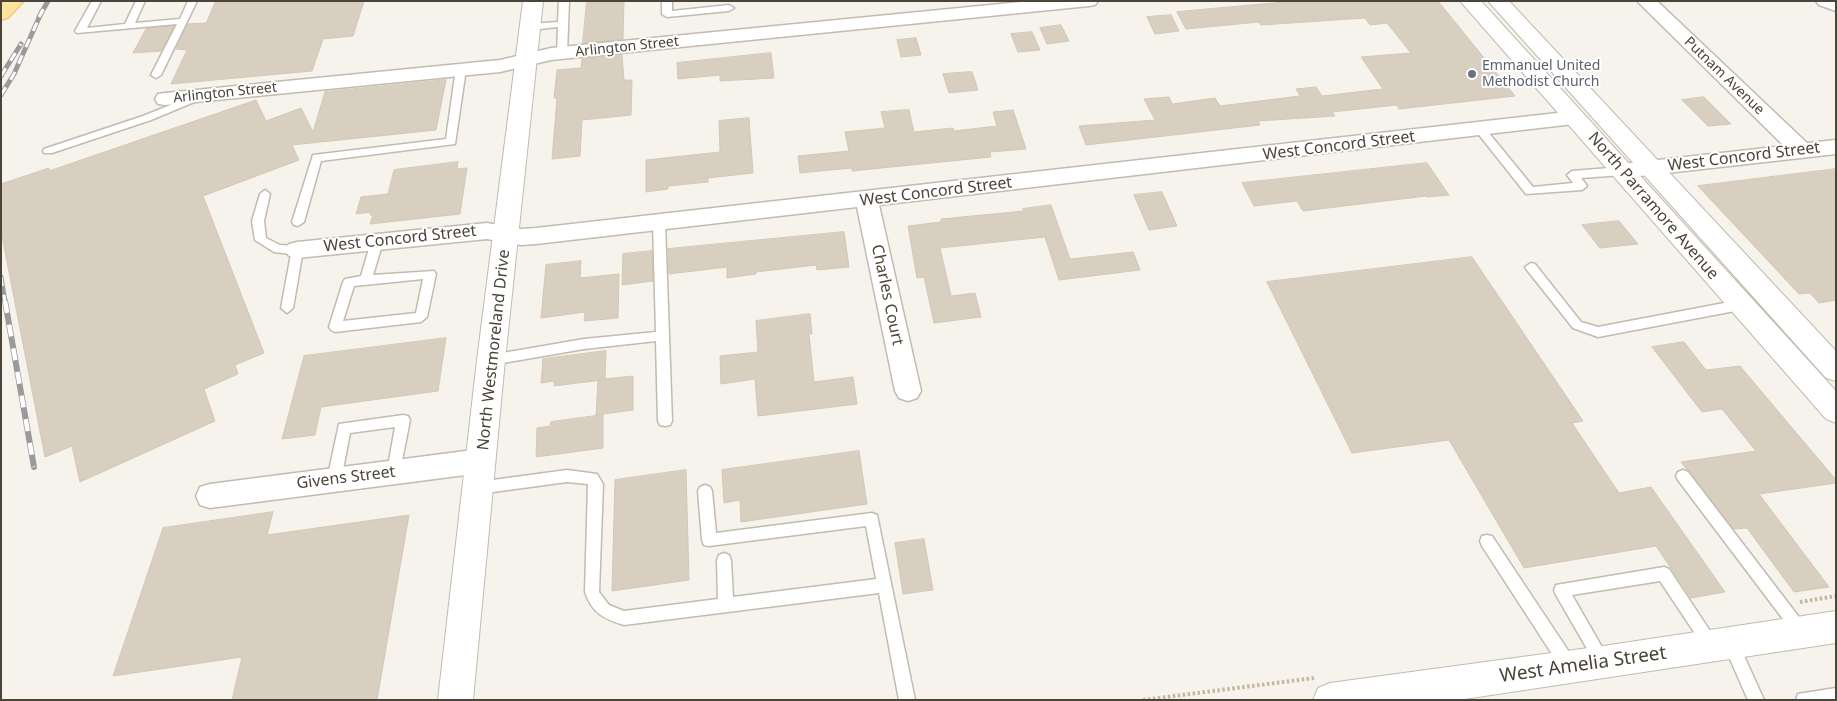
<!DOCTYPE html>
<html>
<head>
<meta charset="utf-8">
<style>
  body { margin:0 }
  #map { position:relative; width:1837px; height:701px; overflow:hidden; background:#f6f3ec; font-family:"Noto Sans",sans-serif }
  canvas { display:block }
  .frame { position:absolute; inset:0; border:2px solid #4b4439; pointer-events:none }
</style>
</head>
<body>
<div id="map">
<canvas width="1837" height="701"></canvas>
<div class="frame"></div>
</div>
<script>
const c = document.querySelector('canvas').getContext('2d');
c.lineJoin = 'round';
function paint(path, color) { c.fillStyle = color; c.fill(path, 'evenodd'); }
function trace(path, color, width, dash) { c.strokeStyle = color; c.lineWidth = width; c.lineCap = dash ? 'butt' : 'round'; c.setLineDash(dash || []); c.stroke(path); }
function label(font, color, halo, rows, align = 'center') {
  c.font = font + ' "Noto Sans",sans-serif'; c.lineWidth = 4; c.setLineDash([]); c.textBaseline = 'middle'; c.strokeStyle = halo; c.fillStyle = color; for (const [text, x, y, turn = 0] of rows) {
    c.save(); c.translate(x, y); c.rotate((+turn || 0) * Math.PI / 180); c.textAlign = isNaN(turn) ? turn : align; if (halo) c.strokeText(text, 0, 0); c.fillText(text, 0, 0); c.restore();
  }
}
const building = new Path2D(`
  M216,1H364L353,36L323,39L312,71L171,84L187,50L176,49L188,24L206,23Z
  M587,1H624L623,39L583,43Z
  M1296,1H1438L1515,96L1399,109L1397,105L1332,112L1335,116L1258,121L1260,125L1086,145L1079,126L1155,120L1144,99L1169,97L1172,104L1215,98L1220,106L1300,96L1296,89L1316,87L1322,96L1383,89L1361,57L1411,53L1387,23L1370,25L1365,18L1261,25L1259,22L1186,29L1177,12Z
  M1171,15L1179,31L1155,34L1147,17Z
  M1061,25L1069,41L1047,44L1040,28Z
  M174,26L161,51L133,53L146,29Z
  M1032,32L1040,50L1018,52L1011,34Z
  M916,38L921,55L901,57L897,40Z
  M771,53L774,78L720,81V75L678,79L677,63Z
  M622,55L624,80H632L631,115L582,120L580,156L552,159L557,98H554L557,70L581,68L582,59Z
  M972,72L978,90L949,93L943,74Z
  M446,80L436,130L292,145L299,160L203,196L264,353L235,365L238,374L204,389L215,421L80,482L72,446L45,457L1,231V184L49,168V171L256,100L266,121L301,108L313,132L325,92Z
  M1704,97L1731,124L1708,126L1682,100Z
  M909,110L914,132L953,128L954,131L997,126L993,112L1013,110L1026,149L990,152L991,157L852,171V168L800,173L798,156L849,151L845,132L885,128L881,112Z
  M749,118L753,173L708,178V182L668,186V189L646,192V160L720,152L719,121Z
  M458,162L457,169L467,168L460,214L370,224L373,215H370L371,212L356,214L361,197L388,194L394,170Z
  M1427,163L1449,195L1427,197L1426,196L1303,211L1297,201L1254,206L1242,183Z
  M1836,169V300L1819,303L1810,293L1799,294L1698,186Z
  M1162,192L1177,226L1149,230L1134,195Z
  M1051,205L1070,259L1133,252L1140,270L1059,280L1045,237L940,248L951,296L975,293L981,317L934,323L924,277L917,278L908,226L941,222V219L1024,211L1023,209Z
  M1619,221L1638,244L1600,248L1582,225Z
  M844,232L849,267L817,270L816,265L756,272V274L727,278V267L669,274L668,249Z
  M652,251L653,281L622,285L623,254Z
  M1472,257L1583,421L1572,423L1619,493L1651,487L1725,592L1691,598L1656,546L1524,568L1449,440L1352,453L1267,282Z
  M581,261L580,278L619,274L618,318L584,321L585,312L541,318L546,265Z
  M810,314L812,334H809L814,382L853,377L857,404L758,416L755,379L721,384L720,356L758,352L756,321Z
  M446,338L438,391L321,407L315,435L282,439L304,356Z
  M1684,342L1706,370L1740,366L1836,480V483L1759,494L1829,587L1794,592L1747,528L1734,529L1681,462L1756,451L1722,409L1702,412L1652,347Z
  M606,351L605,379L633,376V410L596,415L598,381L602,380L554,386V381L541,383L543,359Z
  M603,415V448L536,457L537,428L550,426L551,422Z
  M859,451L867,504L741,522L740,500L724,503L722,470Z
  M686,470L689,580L612,591L615,480Z
  M273,512L267,535L409,515L377,700H232L242,657L113,676L163,528Z
  M924,539L933,590L903,594L895,543Z`);
paint(building, '#d8cfc1');
trace(building, '#d3c7b4', 1);
const service = new Path2D(`
  M92,1H101L87,28L125,24L136,1H145L135,23L180,19L188,1H197L161,75L156,78L151,75L177,24L77,33L75,31Z
  M559,1H569L567,53L562,56L557,53L558,27L530,30L525,27L530,24L558,22Z
  M662,1H672V11L729,5L734,8L729,11L667,17L662,14Z
  M461,66L466,69L455,144L321,161L304,222L298,226L294,225L292,222L313,155L446,139L456,69Z
  M195,95L200,98L199,100L151,120L52,153H44L43,151L44,149L143,116Z
  M1480,126L1484,127L1533,187L1573,183L1567,175L1572,171L1622,167L1627,171L1622,175L1581,178L1587,186L1582,190L1526,194L1476,131L1475,129Z
  M265,190L270,194L264,221L266,238L280,245L297,246L303,250L293,308L287,313L281,308L291,254L274,252L255,240L252,221L260,194Z
  M659,219L665,223L672,421L670,425L665,426L660,425L658,421L656,341L584,349L491,365L487,364L485,360L487,356L491,355L584,339L656,332L653,223Z
  M377,238L383,242L373,275L434,271L436,274L427,317L421,322L335,332L331,330L329,327L343,282L345,279L361,276L371,242ZM423,279L416,313L343,321L354,286Z
  M1531,263L1535,264L1581,322L1598,327L1740,300L1746,305L1740,310L1598,337L1573,328L1527,270L1525,267Z
  M403,415L408,416L410,420L399,476L394,478L389,476L387,472L395,427L350,433L341,480L339,484L334,486L329,484L327,480L339,424Z
  M567,470L597,474L603,484L599,592L609,605L624,611L718,599L717,560L719,555L724,553L729,555L731,560L733,597L876,579L866,526L709,546L704,545L702,540L698,491L700,487L705,485L710,487L712,491L716,533L872,513L877,515L915,700H899L879,593L624,625C604,619 592,613 585,592L588,484L567,482L478,494L473,492L471,488L473,484L478,482Z
  M1683,470L1688,472L1805,625L1808,630L1805,635L1800,637L1795,635L1678,480L1676,476L1678,472Z
  M1487,535L1492,536L1575,661L1577,666L1575,671L1569,674L1563,671L1482,546L1480,541L1482,536Z
  M1664,567L1669,569L1716,640L1719,645L1716,650L1711,652L1706,650L1660,581L1572,595L1610,661L1607,666L1602,669L1597,666L1556,595L1554,590L1556,585Z
  M1731,636L1736,638L1764,700H1748L1723,643L1726,638Z
  M1836,688V700H1796L1798,694Z`);
const minor = new Path2D(`
  M1031,1H1098L1095,5L1089,6L551,60L500,72L165,105L158,104L155,99L158,94L165,93L500,60L551,48Z
  M1637,1H1657L1807,143L1836,140V154L1622,178L1614,176L1611,171L1614,166L1622,164L1784,146Z
  M1816,1H1836V11L1819,5Z
  M1575,111L1582,113L1585,118L1582,123L879,205L921,391L917,398L908,401L899,398L895,391L857,207L536,244L521,245L487,239L297,258L289,256L285,250L289,244L297,242L487,223L521,229L536,228Z
  M481,449L491,453L495,461L491,469L481,473L210,508L200,505L196,496L200,487L210,484Z`);
const tertiary = new Path2D(`
  M523,1H543L505,360L473,700H438L477,360Z
  M1460,1H1481L1836,391V423L1826,419Z
  M1488,1H1509L1836,351V381L1826,378Z
  M1836,611V643L1458,700H1313L1318,688L1330,683L1603,646Z`);
const primary = new Path2D(`
  M2,1H24L8,18L1,20Z`);
trace(service, '#c2bbae', 3);
trace(minor, '#c2bbae', 3);
trace(tertiary, '#c2bbae', 2);
trace(primary, '#e6c16a', 2);
trace(new Path2D(`
  M1800,602L1836,596
  M1143,700L1314,678`), '#c4b79f', 4, [2.5, 2.5]);
paint(service, '#fff');
paint(minor, '#fff');
paint(tertiary, '#fff');
paint(primary, '#ffe39c');
const railFar1 = new Path2D(`
  M39,17L48,1
  M1,76L21,44
  M1,95L14,74L42,11
  M1,277L5,302`);
const rail = new Path2D(`
  M5,301L34,467`);
trace(railFar1, '#9a9a9a', 5);
trace(rail, '#9a9a9a', 6);
trace(railFar1, '#fff', 3, [9]);
trace(rail, '#fff', 4.5, [12]);
for (const [x, y, r, color] of [
  [1472,74,5,"#6b7280"]
]) { const dot = new Path2D(); dot.arc(x, y, r, 0, 2 * Math.PI); c.fillStyle = color; c.fill(dot); trace(dot, '#fff', 2); }
label('14px', '#4b4439', '#fff', [
  ["Arlington Street",627,47,-6],
  ["Putnam Avenue",1724,76,44],
  ["Arlington Street",225,93,-6]
]);
label('14px', '#5b616d', '#fff', [
  ["Emmanuel United",1482,66],
  ["Methodist Church",1482,82]
], 'left');
label('16px', '#4b4439', '#fff', [
  ["West Concord Street",1339,146,-7],
  ["West Concord Street",1744,157,-7],
  ["West Concord Street",936,192,-7],
  ["North Parramore Avenue",1653,206,49],
  ["West Concord Street",400,239,-6],
  ["Charles Court",887,295,78],
  ["North Westmoreland Drive",494,350,-84],
  ["Givens Street",346,478,-7]
]);
label('19px', '#4b4439', '#fff', [
  ["West Amelia Street",1583,665,-8]
]);
</script>
</body>
</html>
